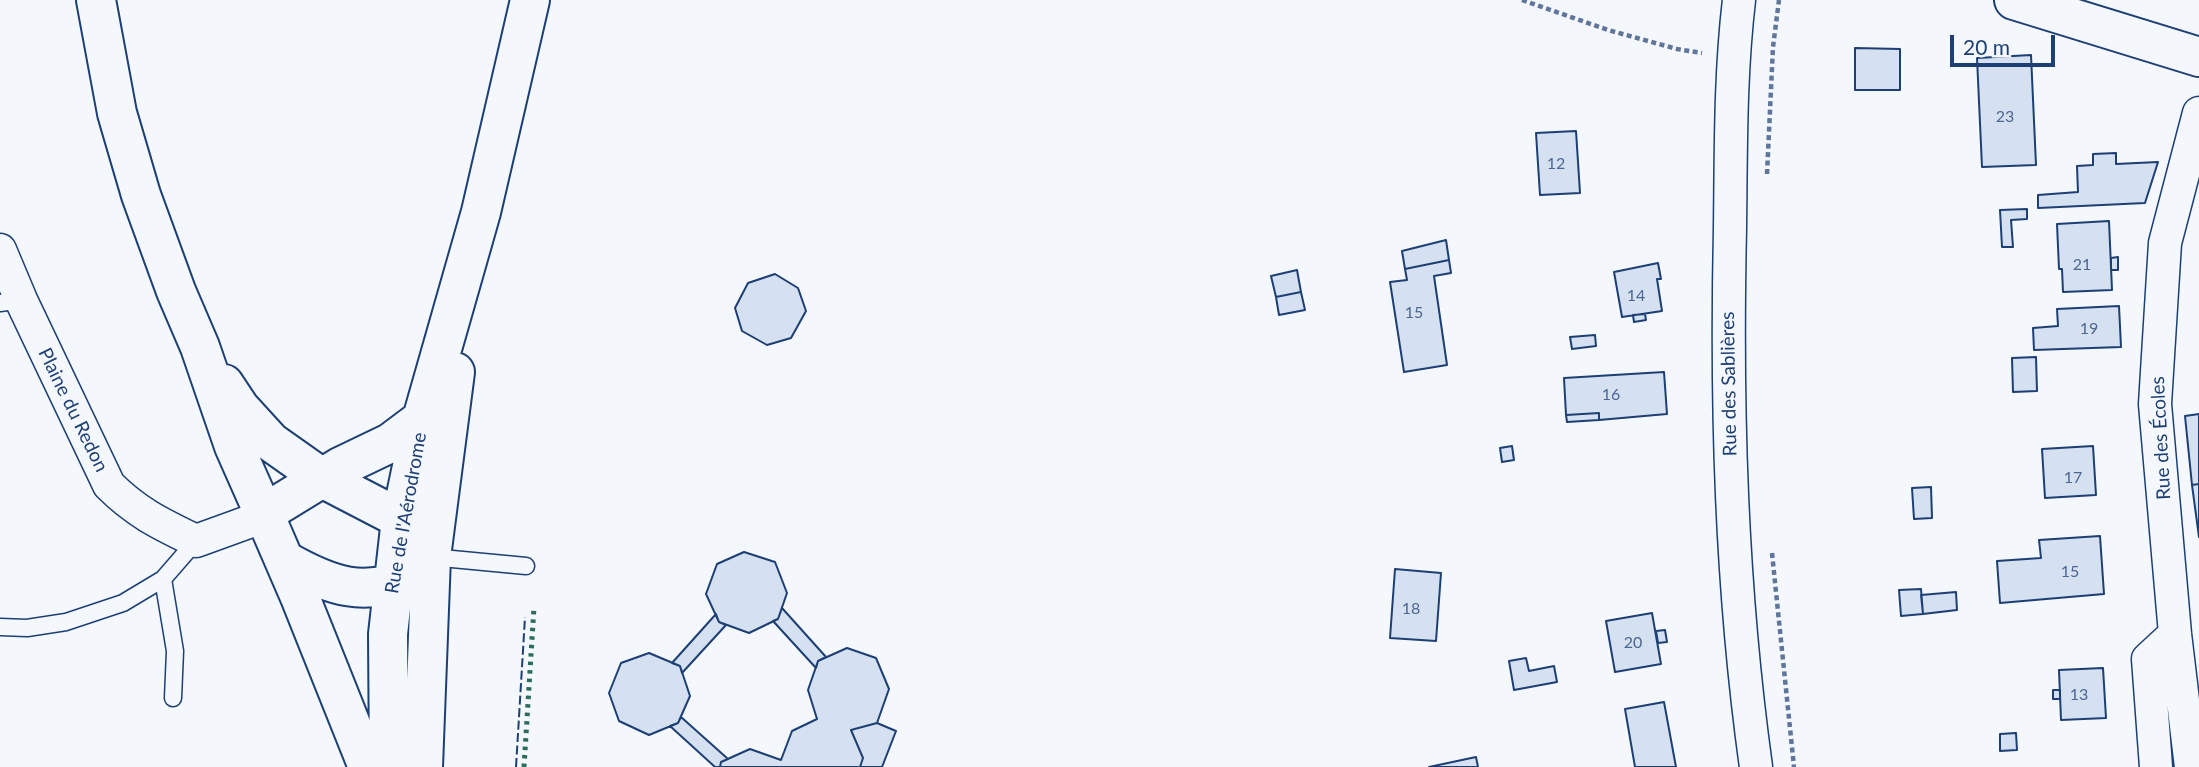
<!DOCTYPE html>
<html>
<head>
<meta charset="utf-8">
<style>
  body { margin:0 }
  #map { position:relative; width:2199px; height:767px; overflow:hidden; background:#f4f7fb; font-family:Lato,sans-serif }
  canvas { display:block }
  .scale { position:absolute; left:1950px; top:35px; width:105px; height:32px; box-sizing:border-box; border:4px solid #1d3f73; border-top:0; padding-left:9px; font-size:21px; line-height:24px; white-space:nowrap; color:#1d3f73; -webkit-text-stroke:5px #f4f7fb; paint-order:stroke }
</style>
</head>
<body>
<div id="map">
<canvas width="2199" height="767"></canvas>
<div class="scale">20 m</div>
</div>
<script>
const c = document.querySelector('canvas').getContext('2d');
c.lineJoin = 'round';
function paint(path, color) { c.fillStyle = color; c.fill(path, 'evenodd'); }
function trace(path, color, width, dash) { c.strokeStyle = color; c.lineWidth = width; c.lineCap = dash ? 'butt' : 'round'; c.setLineDash(dash || []); c.stroke(path); }
function label(font, color, halo, rows, align = 'center') {
  c.font = font + ' Lato,sans-serif'; c.lineWidth = 5; c.setLineDash([]); c.textBaseline = 'middle'; c.strokeStyle = halo; c.fillStyle = color; for (const [text, x, y, turn = 0] of rows) {
    c.save(); c.translate(x, y); c.rotate((+turn || 0) * Math.PI / 180); c.textAlign = isNaN(turn) ? turn : align; if (halo) c.strokeText(text, 0, 0); c.fillText(text, 0, 0); c.restore();
  }
}
const building = new Path2D(`
  M1855,48L1900,49V90H1855Z
  M2031,55L2036,165L1982,167L1977,58Z
  M1576,131L1580,193L1540,195L1536,133Z
  M2116,153V164L2158,162L2145,203L2038,208V195L2078,192L2077,166L2093,165V154Z
  M2027,209V219L2011,220L2013,247H2002L2000,210Z
  M2109,221L2112,290L2063,292L2062,269H2059L2057,224Z
  M1446,240L1449,260L1405,269L1402,251Z
  M2118,257V270H2111V258Z
  M1449,260L1451,273L1434,276L1447,365L1404,372L1390,282L1407,280L1405,269Z
  M1658,263L1661,279H1657L1662,311L1622,317L1614,272Z
  M1297,270L1301,292L1276,297L1271,276Z
  M775,274L798,288L806,311L791,338L767,345L742,331L735,308L748,283Z
  M1301,292L1305,310L1279,315L1276,297Z
  M2119,306L2121,347L2034,350L2033,328L2058,326L2057,309Z
  M1645,314L1646,320L1634,322L1633,315Z
  M1595,335L1596,346L1572,349L1570,337Z
  M2036,357L2037,391L2013,392L2012,358Z
  M1664,372L1667,414L1599,420V413L1566,415L1564,378Z
  M1599,413V420L1567,422L1566,415Z
  M2199,414V484L2192,485L2185,416Z
  M1512,446L1514,460L1502,462L1500,448Z
  M2093,446L2096,495L2045,498L2042,449Z
  M2199,484V537L2192,485Z
  M1931,487L1932,518L1914,519L1912,488Z
  M2100,536L2104,594L2000,603L1997,561L2041,558L2039,540Z
  M744,552L775,562L787,593L778,619L749,633L719,622L706,594L717,564Z
  M1395,569L1441,573L1436,641L1390,638Z
  M1921,589L1923,614L1901,616L1899,590Z
  M1956,592L1957,610L1923,614L1921,595Z
  M782,608L826,657L818,661L816,668L773,621L778,619Z
  M1652,613L1661,664L1615,672L1606,621Z
  M716,614L719,622L726,625L682,673L680,666L672,663Z
  M1665,630L1667,642L1658,643L1656,631Z
  M847,648L876,658L889,689L877,723L851,730L863,758L860,767H720L721,762L750,749L781,760L792,731L817,719L808,690L818,661Z
  M649,653L680,666L690,696L678,723L649,735L619,721L609,693L621,663Z
  M1526,658L1529,671L1554,666L1557,682L1514,690L1509,661Z
  M2103,668L2106,718L2061,720L2059,670Z
  M2053,690H2060V699H2053Z
  M1664,702L1676,767H1635L1625,709Z
  M681,717L728,759L721,762L720,767H715L670,726L678,723Z
  M877,723L896,731L882,767H860L863,758L851,730Z
  M2016,733L2017,750L2000,751V734Z
  M1476,757L1478,767H1429Z`);
paint(building, '#d5e0f0');
trace(building, '#1d3f73', 2);
const service = new Path2D(`
  M0,303L21,300
  M431,557L526,566
  M163,579L175,651L173,698
  M0,627L27,628L66,622L123,603L163,579L196,541`);
const minor = new Path2D(`
  M1739,0C1730,76 1731,151 1730,228C1726,409 1731,587 1756,767
  M0,250L21,300L109,485C137,513 161,524 196,541L265,516
  M2156,767L2148,659L2175,634
  M2191,767L2175,634L2155,404L2165,243L2199,113`);
const tertiary = new Path2D(`
  M322,478L401,519L421,532
  M284,560C331,587 364,598 415,576
  M368,767L300,597L265,516L273,508L340,467L390,443L422,419
  M389,767L388,634L401,519L422,419L481,212L530,0
  M423,767L431,557L455,372`);
const motorway = new Path2D(`
  M96,0L117,113L141,195L176,291L200,347L234,446L265,516
  M2014,0L2199,57
  M224,384L240,408L271,442L322,478`);
trace(service, '#1d3f73', 19);
trace(minor, '#1d3f73', 35);
trace(tertiary, '#1d3f73', 42);
trace(motorway, '#1d3f73', 42);
trace(new Path2D(`
  M1522,0L1608,30L1677,49L1702,53
  M1767,174L1773,47L1779,0
  M1772,553L1794,767`), '#5e769c', 4.5, [5, 3.5]);
trace(service, '#f4f7fb', 16);
trace(minor, '#f4f7fb', 32);
trace(tertiary, '#f4f7fb', 38);
trace(motorway, '#f4f7fb', 38);
trace(new Path2D(`
  M524,767L534,607`), '#2c6c60', 5, [3.5, 5]);
trace(new Path2D(`
  M516,767L525,617`), '#1d3f73', 2, [9, 3.5]);
label('16px', '#4b6792', null, [
  ["23",2005,117],
  ["12",1556,164],
  ["21",2082,265],
  ["14",1636,296],
  ["15",1414,313],
  ["19",2089,329],
  ["16",1611,395],
  ["17",2073,478],
  ["15",2070,572],
  ["18",1411,609],
  ["20",1633,643],
  ["13",2079,695]
]);
label('19px', '#1d3f73', '#f4f7fb', [
  ["Rue des Sablières",1729,384,-91],
  ["Plaine du Redon",73,410,64],
  ["Rue des Écoles",2161,438,-93],
  ["Rue de l'Aérodrome",406,513,-80]
]);
</script>
</body>
</html>
